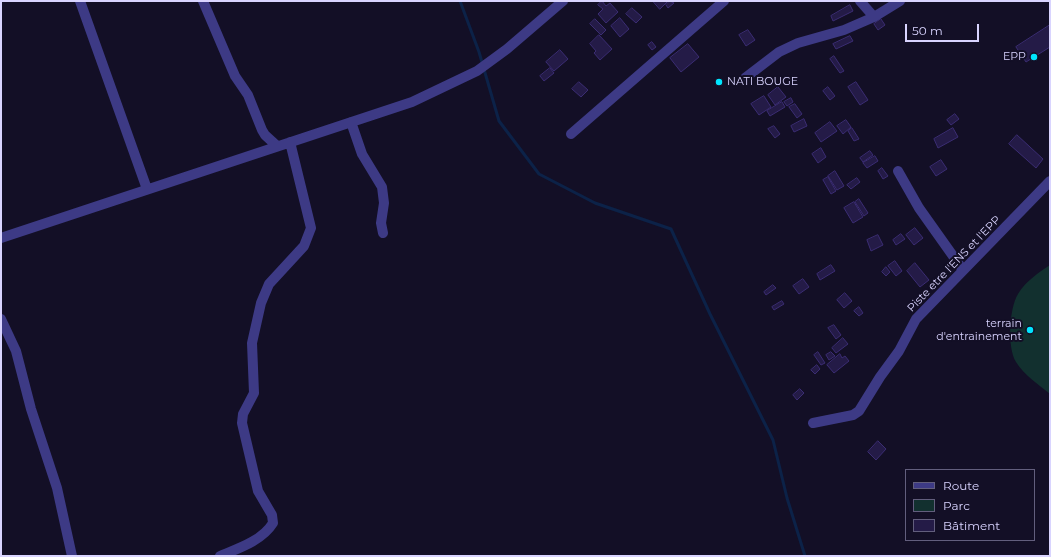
<!DOCTYPE html>
<html>
<head>
<meta charset="utf-8">
<style>
  body { margin:0 }
  #map { position:relative; width:1051px; height:557px; overflow:hidden; background:#130f26; font-family:Montserrat,sans-serif }
  canvas { display:block }
  .frame { position:absolute; inset:0; border:2px solid #d9d4ff; pointer-events:none }
  .legend { position:absolute; left:905px; top:469px; width:130px; height:72px; box-sizing:border-box; background:#130f26; border:1px solid #625e7d; margin:0; padding:5px 7px; list-style:none; font-size:12px; color:#d9d4ff }
  .legend li { display:flex; align-items:center; gap:8px; height:20px }
  .legend b { width:20px; border:1px solid #625e7d }
  .scale { position:absolute; left:905px; top:24px; width:74px; height:18px; box-sizing:border-box; border:2px solid #d9d4ff; border-top:0; padding-left:5px; font-size:12px; line-height:14px; white-space:nowrap; color:#d9d4ff; -webkit-text-stroke:3px #130f26; paint-order:stroke }
</style>
</head>
<body>
<div id="map">
<canvas width="1051" height="557"></canvas>
<div class="frame"></div>
<ul class="legend">
<li><b style="height:5px;background:#3d3a85"></b>Route</li>
<li><b style="height:11px;background:#12302f"></b>Parc</li>
<li><b style="height:11px;background:#241b47"></b>Bâtiment</li>
</ul>
<div class="scale">50 m</div>
</div>
<script>
const c = document.querySelector('canvas').getContext('2d');
c.lineJoin = 'round';
function paint(path, color) { c.fillStyle = color; c.fill(path, 'evenodd'); }
function trace(path, color, width, dash) { c.strokeStyle = color; c.lineWidth = width; c.lineCap = dash ? 'butt' : 'round'; c.setLineDash(dash || []); c.stroke(path); }
function label(font, color, halo, rows, align = 'center') {
  c.font = font + ' Montserrat,sans-serif'; c.lineWidth = 4; c.setLineDash([]); c.textBaseline = 'middle'; c.strokeStyle = halo; c.fillStyle = color; for (const [text, x, y, turn = 0] of rows) {
    c.save(); c.translate(x, y); c.rotate((+turn || 0) * Math.PI / 180); c.textAlign = isNaN(turn) ? turn : align; if (halo) c.strokeText(text, 0, 0); c.fillText(text, 0, 0); c.restore();
  }
}
paint(new Path2D(`
  M1050,265V394C1039,385 1024,375 1016,362C1007,347 1009,309 1018,294C1026,281 1038,273 1050,265Z`), '#12302f');
trace(new Path2D(`
  M460,1L479,52L499,121L539,174L595,203L671,229L710,314L773,440L787,498L805,556`), '#0c2248', 3);
const building = new Path2D(`
  M602,1L606,6L610,3L618,12L606,23L598,14L603,9L598,5Z
  M653,1H668L660,9Z
  M670,1L674,3L668,8L666,5Z
  M850,5L853,11L833,21L831,16Z
  M632,8L642,17L636,23L626,14Z
  M620,18L629,29L620,37L611,26Z
  M595,19L606,30L601,35L590,24Z
  M881,19L885,25L878,30L874,24Z
  M1050,25V47L1026,62L1016,47Z
  M748,30L755,40L746,46L739,35Z
  M599,35L612,49L600,60L594,53L596,51L590,44Z
  M850,36L853,41L836,49L833,44Z
  M652,42L656,47L652,50L648,45Z
  M688,44L699,57L681,72L670,58Z
  M560,50L568,59L554,71L546,62Z
  M834,56L844,71L840,73L830,59Z
  M550,68L554,73L544,81L540,76Z
  M579,82L588,90L581,97L572,89Z
  M856,82L868,100L860,105L848,87Z
  M778,87L786,97L775,105L768,95Z
  M828,87L835,96L830,100L823,91Z
  M764,96L771,107L759,115L751,104Z
  M791,98L793,102L787,106L784,102Z
  M782,102L785,107L770,116L767,111Z
  M795,104L802,114L797,118L789,107Z
  M955,114L959,119L951,125L947,120Z
  M804,119L807,126L794,132L791,126Z
  M846,120L851,127L843,134L837,126Z
  M830,122L837,131L821,142L815,133Z
  M774,126L780,134L775,138L768,129Z
  M852,128L859,139L854,141L848,131Z
  M953,128L958,137L938,148L934,139Z
  M1017,135L1043,159L1036,168L1009,144Z
  M821,148L826,157L818,163L812,154Z
  M870,151L873,155L863,162L860,158Z
  M875,156L878,161L867,168L863,163Z
  M941,160L947,169L936,176L930,167Z
  M882,168L888,176L883,179L878,171Z
  M835,171L844,186L837,190L828,176Z
  M828,177L836,191L831,194L823,180Z
  M857,178L860,182L851,189L847,185Z
  M859,199L868,213L864,216L855,202Z
  M854,202L863,217L853,223L844,208Z
  M915,228L923,238L914,245L906,235Z
  M901,234L905,239L896,245L893,240Z
  M878,235L883,245L871,251L867,240Z
  M895,261L902,271L896,276L888,266Z
  M915,263L929,280L920,287L907,271Z
  M831,265L835,271L820,280L817,274Z
  M886,267L890,272L886,276L882,272Z
  M803,279L809,287L799,294L793,286Z
  M773,285L776,288L766,295L764,292Z
  M845,293L852,301L844,308L837,300Z
  M782,301L784,304L774,310L772,307Z
  M859,307L863,313L859,316L854,311Z
  M834,325L841,335L836,339L828,328Z
  M843,338L848,344L836,353L832,348Z
  M818,352L825,363L821,365L814,355Z
  M831,352L835,356L829,360L826,355Z
  M840,354L842,358L845,356L849,361L834,373L827,365Z
  M817,365L820,369L815,374L811,370Z
  M800,389L804,393L797,400L793,395Z
  M878,441L886,449L876,460L868,452Z`);
paint(building, '#241b47');
trace(building, '#3b2d73', 1);
trace(new Path2D(`
  M80,1L147,189
  M203,1L235,76L248,95L262,130L265,135L277,146
  M860,1L874,17L900,1
  M745,78L779,52L798,43L844,30L874,17
  M351,122L362,154L382,187L384,203L381,223L383,233
  M571,134L724,1
  M898,171L919,208L963,270
  M1,238L412,102L477,71L507,49L563,1
  M1,319L16,351L31,409L57,488L72,556
  M813,423L853,415L859,411L880,377L899,351L916,319L1050,181
  M220,556C237,549 262,541 273,523L272,515L258,491L242,423L243,414L254,393L252,343L261,303L269,284L304,246L311,228L290,142`), '#3d3a85', 10);
for (const [x, y, r, color] of [
  [1034,57,4,"#00e5ff"],
  [719,82,4,"#00e5ff"],
  [1030,330,4,"#00e5ff"]
]) { const dot = new Path2D(); dot.arc(x, y, r, 0, 2 * Math.PI); c.fillStyle = color; c.fill(dot); trace(dot, '#130f26', 1.5); }
label('11px', '#d9d4ff', '#130f26', [
  ["EPP",1026,57],
  ["NATI BOUGE",727,82,"left"],
  ["terrain",1022,324],
  ["d'entrainement",1022,337]
], 'right');
label('11px', '#d9d4ff', '#130f26', [
  ["Piste etre l'ENS et l'EPP",954,264,-46]
]);
</script>
</body>
</html>
